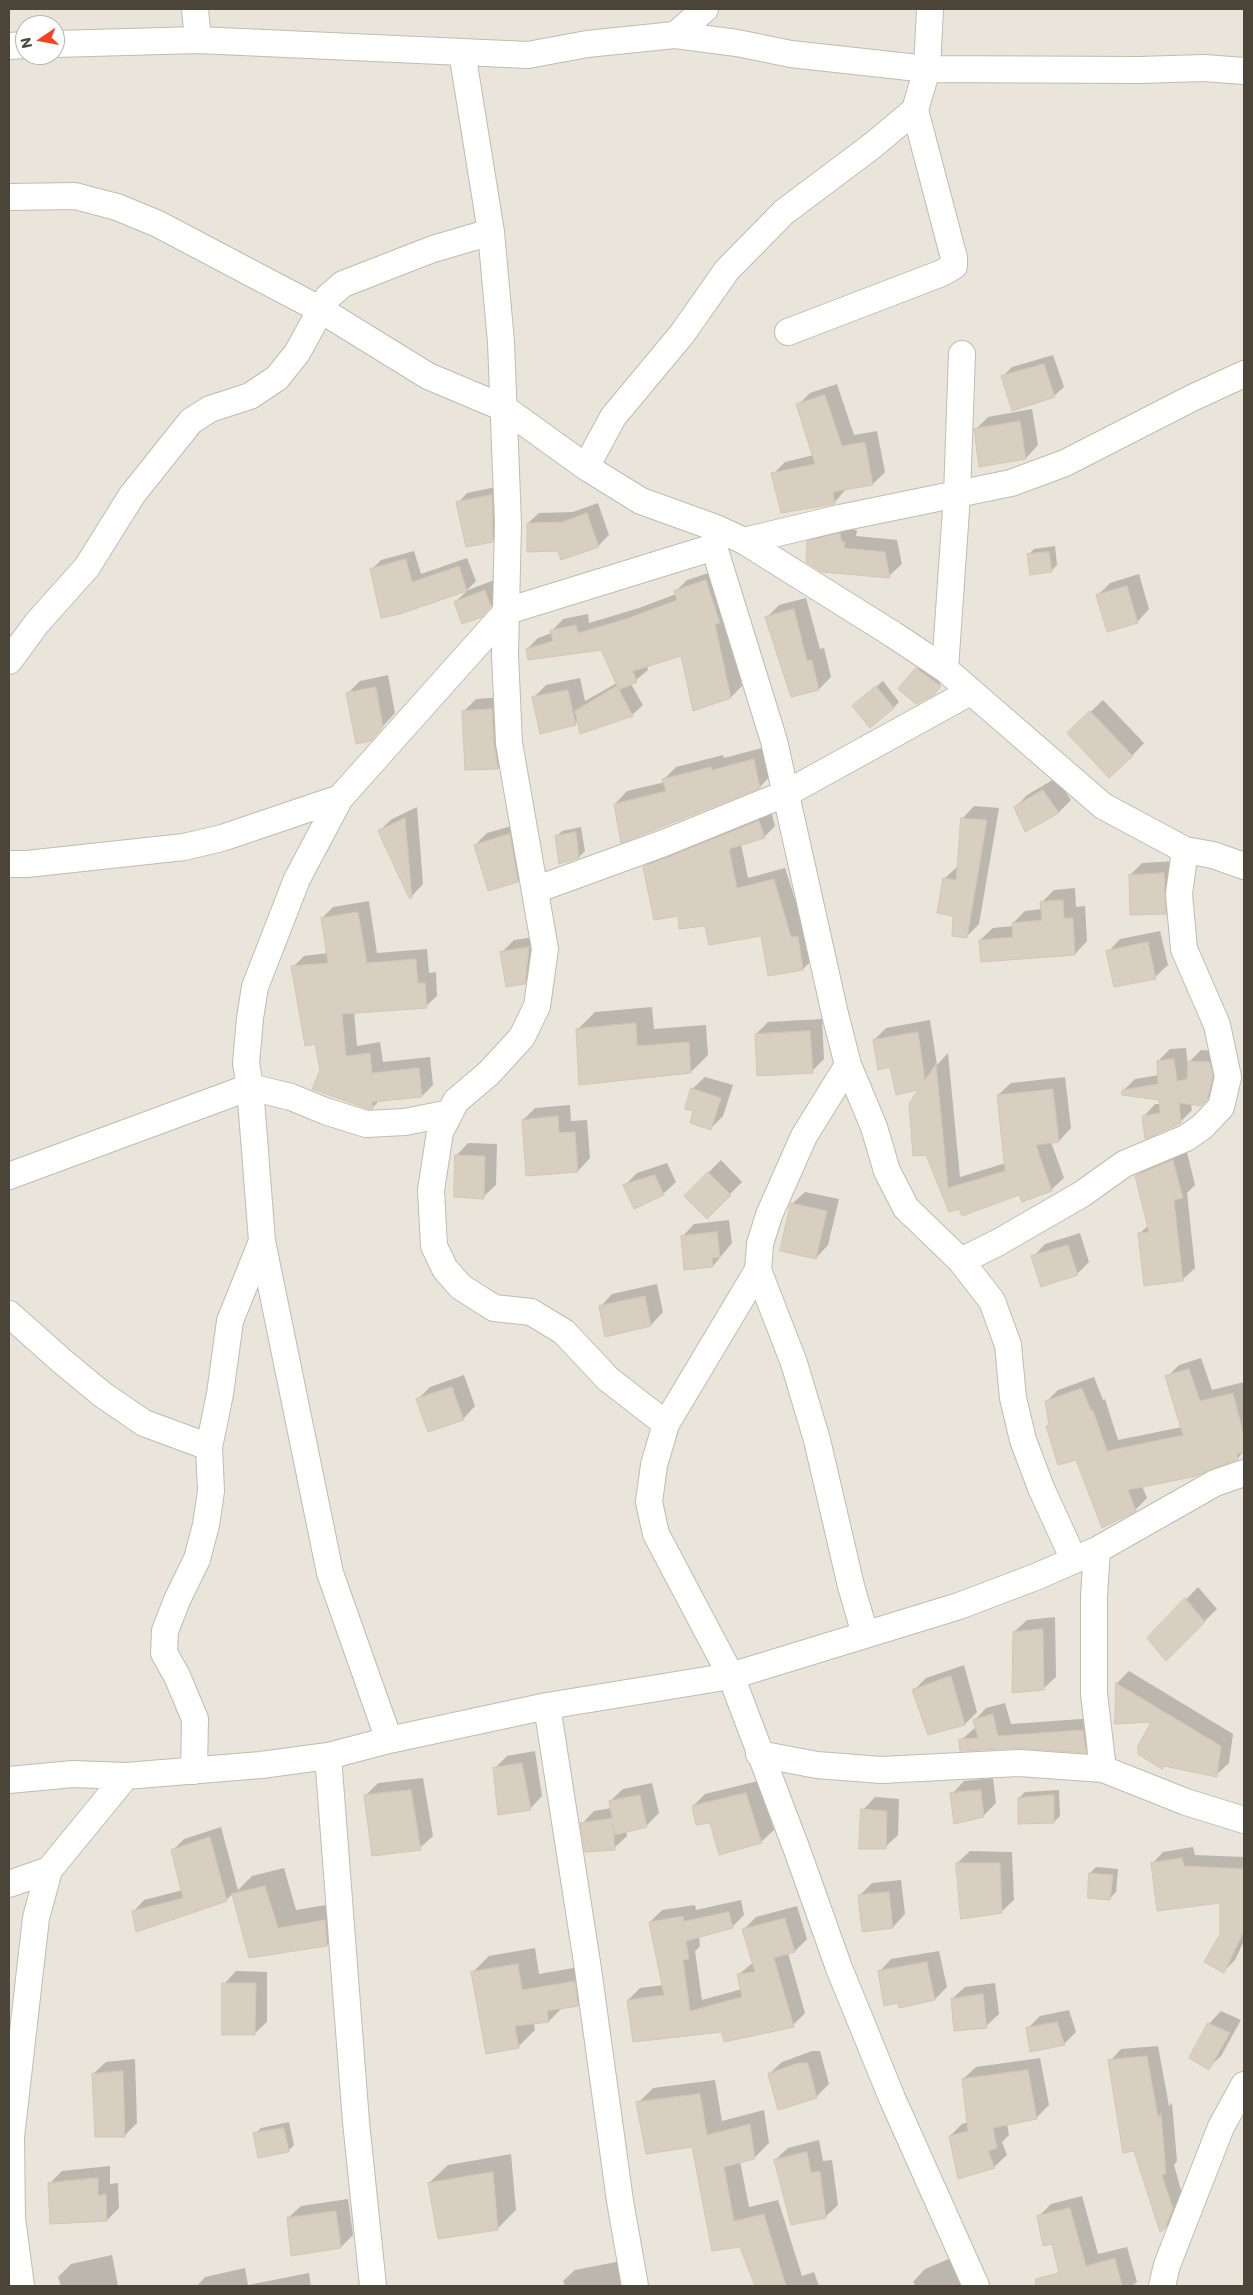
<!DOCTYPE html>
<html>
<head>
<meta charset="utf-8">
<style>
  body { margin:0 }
  #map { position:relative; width:1253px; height:2295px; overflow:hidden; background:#f6f3ec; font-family:Commissioner,sans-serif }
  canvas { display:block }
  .frame { position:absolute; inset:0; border:10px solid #4b4439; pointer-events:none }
  .north { position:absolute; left:15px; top:15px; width:50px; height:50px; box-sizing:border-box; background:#fff; border:1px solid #b7b4b0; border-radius:50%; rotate:258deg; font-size:14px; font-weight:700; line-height:20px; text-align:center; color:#4b4439 }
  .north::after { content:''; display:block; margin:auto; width:18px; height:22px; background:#fc3f1d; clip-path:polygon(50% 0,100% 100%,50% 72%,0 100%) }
</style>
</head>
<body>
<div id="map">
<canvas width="1253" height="2295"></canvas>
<div class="frame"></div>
<div class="north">N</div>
</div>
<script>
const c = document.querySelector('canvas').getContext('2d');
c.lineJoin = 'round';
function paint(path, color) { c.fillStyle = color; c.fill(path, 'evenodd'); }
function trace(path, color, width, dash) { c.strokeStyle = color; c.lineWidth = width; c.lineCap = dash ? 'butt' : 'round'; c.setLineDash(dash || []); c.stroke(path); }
paint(new Path2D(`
  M9,9H1244V2286H9ZM25,25H55V55H25Z`), '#eae5da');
paint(new Path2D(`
  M1053,355L1064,387L1054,396L1003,376L1012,367Z
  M837,384L854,435L877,431L885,472L873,484L846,489L834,503L773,474L785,462L814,455L798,405L810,393Z
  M1032,409L1038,445L1026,458L976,429L988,417Z
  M501,486L502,531L492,541L458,503L467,493Z
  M598,503L609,535L598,546L559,550L528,523L539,513L573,512Z
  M853,522L854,530H857L856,536L897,540L902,564L889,576L809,542L821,529Z
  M1055,546L1057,565L1051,571L1028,555L1034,549Z
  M414,551L421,574L467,558L476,581L467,590L400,613L372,569L381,560Z
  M718,570L742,686L731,697L682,654L647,665L648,670L631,684L643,705L632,715L581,733L578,720L575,724L533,698L546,685L580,678L585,701L617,683L602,648L527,649L538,638L552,633V631L563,619L588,614L589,623L639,608L676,594V591L687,580Z
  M1139,574L1149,609L1137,622L1098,595L1110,583Z
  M497,579L494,603L481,616L455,602L468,590Z
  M806,598L820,649L824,648L831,677L819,689L791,696L767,617L779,605Z
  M923,662L946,679L917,703L900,689Z
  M388,675L395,713L370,740L348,693L360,681Z
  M883,681L899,702L893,708L860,700Z
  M504,697L510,755L498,768L464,711L476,699Z
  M1103,700L1144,743L1132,756L1069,733Z
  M766,747L772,774L760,787L622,841L615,804L627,791L665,782L664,779L676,767L723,755L724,758Z
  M1056,778L1071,800L1059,812L1025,831L1015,808L1027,795Z
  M974,806L999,808L979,924L967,936L955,915L945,878L958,866L962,819Z
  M417,807L423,884L411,897L379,831L392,819Z
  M771,810L775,826L764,837L741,844L748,878L785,868L814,958L803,969L762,935L706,925L679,915L645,867L656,855Z
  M522,823L530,869L517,881L475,845L487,833Z
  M581,827L585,851L579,857L556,837L562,831Z
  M1176,861L1178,900L1165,913L1130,875L1142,863Z
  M1075,888L1076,907L1085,906L1087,941L1075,954L980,940L993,928L1013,926V923L1025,911L1042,909V902L1054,890Z
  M369,901L377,953L427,949L429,973L436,972L437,996L426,1006L354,1012L357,1046L380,1042L383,1062L430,1057L433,1085L422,1096L380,1100L373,1107L321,1070L316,1043L293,967L304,956L328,953L322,918L333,907Z
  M1160,931L1168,965L1155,977L1108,952L1120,939Z
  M541,936L537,970L524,983L502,952L514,940Z
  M652,1007L654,1029L706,1025L708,1055L691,1072L577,1030L595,1012Z
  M822,1019L824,1059L812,1071L756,1034L768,1022Z
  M930,1020L937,1065L948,1053L960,1177L1006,1163L998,1095L1011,1083L1065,1077L1071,1128L1059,1141L1051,1142L1064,1178L1051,1190L1020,1194L949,1210L921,1088L891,1066L874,1040L886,1028Z
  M1186,1048L1188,1068L1190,1061L1201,1050L1221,1051L1219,1087L1201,1105L1191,1104L1192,1110L1180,1122L1144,1116L1155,1104H1160V1099L1123,1091L1135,1079L1159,1075L1158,1061L1170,1049Z
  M705,1077L733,1085L723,1116L711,1128L695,1110L692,1089Z
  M570,1105L571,1121L587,1120L590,1158L578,1171L523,1120L535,1108Z
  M468,1143L497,1144L496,1185L483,1197L456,1156Z
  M1186,1148L1195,1185L1187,1193L1195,1268L1182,1280L1139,1234L1149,1225L1137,1176L1149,1163Z
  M721,1160L742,1182L707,1217L685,1196Z
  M667,1163L676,1182L663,1194L624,1186L637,1173Z
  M805,1192L839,1199L828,1245L816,1258L792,1204Z
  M729,1220L732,1243L713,1266L682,1237L694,1224Z
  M1080,1233L1089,1262L1077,1274L1033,1257L1045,1244Z
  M657,1284L663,1312L651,1325L600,1307L612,1294Z
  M1201,1358L1212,1390L1244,1382V1451L1238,1458L1142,1486L1147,1498L1135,1510L1077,1458L1048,1426L1050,1424L1046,1402L1058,1390L1094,1377L1103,1400L1105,1399L1118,1440L1182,1427L1167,1377L1179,1365Z
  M464,1375L475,1406L463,1419L418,1399L430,1387Z
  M1198,1587L1217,1609L1166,1659L1149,1638Z
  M1055,1617L1056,1677L1043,1689L1014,1632L1027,1620Z
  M964,1665L977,1712L965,1724L914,1690L926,1678Z
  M1129,1671L1233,1734L1229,1763L1216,1775L1153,1721L1116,1723L1117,1683Z
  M1005,1703L1011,1724L1095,1718L1098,1739L1085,1751L961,1740L976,1727L974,1721L986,1708Z
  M535,1751L542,1796L530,1809L495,1768L507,1756Z
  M423,1778L433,1836L420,1848L365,1796L378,1783Z
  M993,1778L996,1803L983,1816L952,1794L964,1781Z
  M758,1781L774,1830L761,1842L711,1821L693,1806L705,1794Z
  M652,1783L659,1813L647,1825L626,1831L627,1836L614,1848L582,1824L594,1811L612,1808L610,1801L623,1789Z
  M1059,1790L1060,1816L1054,1822L1019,1798L1025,1792Z
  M875,1797L899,1799L898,1835L885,1847L863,1810Z
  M221,1827L238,1890L252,1876L284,1868L296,1910L344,1902L346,1926L327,1945L250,1957L234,1893L226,1900L133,1912L144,1900L183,1890L173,1850L184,1839Z
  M1193,1847L1195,1855L1244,1857V1941L1235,1960L1224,1971L1221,1902L1152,1864L1163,1852Z
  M970,1851L1012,1852L1014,1900L1001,1912L957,1863Z
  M1096,1867L1118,1869L1116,1892L1110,1898L1090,1873Z
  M901,1880L905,1914L893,1927L859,1896L872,1883Z
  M741,1900L744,1915L732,1927L699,1936L700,1946L695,1951L702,2000L742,1989L739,1974L754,1962L744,1929L756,1917L797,1906L807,1939L795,1951L788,1953L805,2013L793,2025L723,2031L628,2000L640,1988L664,1985L650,1922L662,1910L695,1905L696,1910Z
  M535,1948L539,1974L591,1965L594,1988L577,2005L562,2008L549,2021L534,2023L535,2030L518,2047L472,1973L489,1956Z
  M939,1951L947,1987L935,1999L879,1972L891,1959Z
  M236,1971L267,1972V2022L254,2034L224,1984Z
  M995,1983L999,2014L986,2026L952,1999L965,1987Z
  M1069,2010L1076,2032L1064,2044L1027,2029L1040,2016Z
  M1221,2011L1241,2020L1221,2056L1208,2068L1209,2024Z
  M1158,2046L1169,2106L1172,2103L1177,2161L1174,2165L1183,2197L1175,2218L1164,2229L1110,2061L1121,2049Z
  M812,2051H820L829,2084L816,2097L769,2074L782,2062Z
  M1040,2058L1049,2105L1036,2118L1007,2124L1009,2135L1002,2142L1007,2155L994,2167L950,2136L962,2124L968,2122L963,2079L976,2067Z
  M135,2059L137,2123L124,2136L93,2074L106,2062Z
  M715,2080L722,2121L764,2110L769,2143L754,2158L740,2161L749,2207L778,2200L802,2276L814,2272L819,2286H756L741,2245L693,2145L638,2103L653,2088Z
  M289,2122L294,2145L288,2151L255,2134L261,2128Z
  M819,2140L823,2161L832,2160L838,2205L825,2217L775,2160L788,2148Z
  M511,2154L516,2210L497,2229L429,2183L448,2165Z
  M110,2166V2184L118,2183L119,2208L107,2220L50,2183L62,2171Z
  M1082,2196L1098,2254L1127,2247L1137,2282L1132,2286H1064L1053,2242L1038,2217L1051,2204Z
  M348,2199L353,2235L341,2247L288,2218L301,2206Z
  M963,2253L974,2286H916L913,2282L925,2269Z
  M112,2255L118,2286H61L58,2277L71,2264Z
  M621,2261L626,2286H565L563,2281L575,2270Z
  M245,2268L248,2285L309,2273L311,2286H197L205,2277Z`), '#0003');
const building = new Path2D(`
  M1044,364L1055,397L1012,411L1001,376Z
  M825,395L842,446L865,442L873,485L833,492L835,504L781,513L771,473L815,464L796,404Z
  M1020,421L1026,459L979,467L974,429Z
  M492,495L493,542L466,547L456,502Z
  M587,513L599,547L561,560L558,551L527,552V523L562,522Z
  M840,533L842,542H845L844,548L885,552L890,578L822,572L806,562L807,541Z
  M1049,552L1052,572L1030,575L1027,554Z
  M406,559L412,582L459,566L467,591L400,614L381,618L370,569Z
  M706,580L720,623L715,624L731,698L693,711L681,656L633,671L637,682L619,690L601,650L528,660L526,649L553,641L550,630L576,625L578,633L626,619L677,600L674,591Z
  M1127,586L1138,623L1107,632L1096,595Z
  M485,590L491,606L482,617L462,624L454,602Z
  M794,609L807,661L812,660L819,690L791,697L765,617Z
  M916,668L941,686L934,695L916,704L898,689Z
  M617,686L633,716L580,734L575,711Z
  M876,686L894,708L870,728L852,706Z
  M376,687L383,727L371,741L356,744L346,693Z
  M568,690L576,725L540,734L532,697Z
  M492,709L494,744L498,769L465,770L462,711Z
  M1090,711L1133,756L1109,778L1067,733Z
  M754,759L760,788L621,843L614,804L666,791L662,779L711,767L712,770Z
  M1043,790L1059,813L1025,832L1014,807Z
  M405,818L412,898H409L378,831Z
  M961,818L987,820L967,938L952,936L953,916L937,913L943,878L956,880Z
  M759,821L765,838L729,849L737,888L774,879L791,937L798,936L803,970L768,976L761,936L709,945L705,926L679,929L678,916L654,920L643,867Z
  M576,832L579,858L559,864L555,836Z
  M510,834L518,882L488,891L474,845Z
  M1164,873L1166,914L1130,915L1129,875Z
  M1063,900L1064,918H1073L1075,955L981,962L979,940L1013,937L1012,923L1042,920L1040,902Z
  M358,912L367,963L416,959L418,983H425L427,1008L342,1014L346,1056L370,1053L372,1073L419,1068L422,1097L372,1102L373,1109H368L312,1089L320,1070L315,1044L305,1046L291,966L328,963L321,918Z
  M1148,942L1156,979L1114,987L1106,951Z
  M529,947L525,984L506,987L500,952Z
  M636,1023L637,1046L689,1042L691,1073L579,1085L576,1029Z
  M810,1031L813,1073L757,1076L755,1034Z
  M918,1032L925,1080L936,1064L948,1188L1005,1171L997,1095L1053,1089L1059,1142L1036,1145L1052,1191L1022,1202L1019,1195L962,1216L959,1209L949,1212L926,1155L913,1156L909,1104L918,1090L896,1095L890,1067L878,1070L873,1040Z
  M1174,1059L1177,1081L1187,1079L1188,1061L1210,1062L1213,1077L1207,1100L1201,1106L1179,1103L1181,1123L1145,1139L1142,1116L1160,1113L1159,1100L1122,1095V1090L1158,1084L1157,1061Z
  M691,1088L721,1098L711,1130L690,1123L693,1111L685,1109Z
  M558,1116L559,1133L575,1132L578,1172L526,1176L522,1120Z
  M455,1155L485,1156L484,1199L454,1197Z
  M1173,1160L1183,1198L1174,1200L1183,1281L1144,1286L1138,1233L1149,1232L1135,1176Z
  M708,1172L731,1195L707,1219L684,1196Z
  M655,1175L664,1195L634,1209L623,1185Z
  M791,1203L827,1211L816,1259L780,1251Z
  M717,1232L720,1257L712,1258L713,1267L684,1270L681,1236Z
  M1068,1245L1078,1275L1041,1287L1031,1256Z
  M645,1296L651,1326L605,1337L599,1306Z
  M1189,1369L1200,1401L1233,1393L1244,1436V1452L1237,1454L1238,1459L1196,1476L1128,1490L1136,1511L1102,1528L1076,1460L1058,1465L1046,1426L1049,1425L1045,1401L1082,1388L1091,1411L1093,1410L1107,1451L1183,1435L1165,1376Z
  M452,1387L464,1420L428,1432L416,1399Z
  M1185,1598L1205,1622L1166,1661L1147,1638Z
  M1043,1629L1044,1690L1012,1693L1013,1632Z
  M951,1676L965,1725L928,1735L912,1690Z
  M1116,1683L1221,1746L1217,1777L1164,1766L1162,1769L1138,1754V1746L1151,1722L1115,1724Z
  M993,1714L998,1736L1083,1730L1086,1753L1018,1748L960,1751L959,1739L978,1738L973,1720Z
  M522,1763L531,1810L498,1815L493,1768Z
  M411,1790L421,1850L372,1856L364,1795Z
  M981,1790L984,1817L954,1824L950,1793Z
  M746,1793L762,1843L719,1855L710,1823L696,1825L692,1806Z
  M640,1795L647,1827L615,1835L613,1823L615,1850L585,1852L580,1823L612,1818L609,1801Z
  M1054,1795V1823L1018,1824V1798Z
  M861,1809L887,1811L886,1849H859Z
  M210,1837L227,1901L136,1932L132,1911L183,1898L171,1850Z
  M1182,1858L1184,1866L1244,1869V1931L1224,1973L1204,1962L1220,1934V1903L1157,1911L1151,1863Z
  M956,1863H1000L1002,1913L961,1919Z
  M1089,1873L1113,1875L1110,1900L1088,1898Z
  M265,1886L278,1928L325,1920L327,1946L249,1958L232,1894Z
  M889,1892L893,1928L862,1932L858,1895Z
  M729,1912L733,1928L686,1941L689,1959L683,1960L690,2011L742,1997L737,1974L755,1972L742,1929L785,1918L795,1952L774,1958L794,2027L724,2042L722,2032L633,2042L627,2000L664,1995L649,1922L683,1916L684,1921Z
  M927,1962L935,2000L899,2008L898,2003L884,2006L878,1971Z
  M518,1964L522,1990L575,1981L578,2006L547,2011L549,2022L515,2026L519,2048L486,2054L471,1972Z
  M222,1983H256L255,2035H222Z
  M983,1994L987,2028L954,2031L951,1999Z
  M1057,2022L1065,2045L1030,2052L1026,2028Z
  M1208,2023L1230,2033L1209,2070L1189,2058Z
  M1147,2056L1158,2117L1161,2113L1166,2174L1162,2175L1173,2209L1164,2230L1160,2232L1134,2151L1123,2153L1108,2060Z
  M798,2063H808L817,2098L778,2110L768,2074Z
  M1028,2070L1037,2119L993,2128L997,2148L988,2151L995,2168L958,2179L949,2136L968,2131L962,2079Z
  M123,2071L125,2137H95L92,2074Z
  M700,2094L707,2135L750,2124L755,2159L724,2167L734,2221L764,2214L786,2286H755L740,2247L712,2251L692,2147L646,2154L636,2102Z
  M284,2128L289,2152L258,2158L253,2133Z
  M807,2152L811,2173L820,2171L826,2218L791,2225L774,2160Z
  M493,2172L498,2230L438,2239L428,2183Z
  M98,2178V2196L106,2194L107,2221L50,2224L48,2183Z
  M1070,2208L1086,2266L1115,2258L1122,2286H1036L1035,2279L1059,2273L1052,2244L1043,2246L1037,2216Z
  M336,2211L341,2248L291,2256L287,2218Z`);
paint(building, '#d8cfc1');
trace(building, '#d3c7b4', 1);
const minor = new Path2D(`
  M195,9L198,40
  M675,35L705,9
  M55,44L198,40L528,55L587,44L675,35L737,43L791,54L927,69L1139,70L1204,68L1244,71
  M9,46L25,45
  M462,52L491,232L501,342L508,523L505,655L509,743L545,949L537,1006L522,1037L489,1073L456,1101L440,1132L431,1190L434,1246L445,1269L461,1287L494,1308L531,1312L564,1332L608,1379L666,1424
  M9,197L75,196L117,207L158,224L321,310L428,376L504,408L586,467L641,501L716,528L744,541L894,635L945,669L1103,806L1185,850L1213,855L1244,866
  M788,332L942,273L954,266V258L915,110
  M586,467L613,417L682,334L727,270L784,212L872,146L915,110L927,69L930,9
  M716,529L714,547L774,741L835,1014L848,1065L874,1127L887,1171L906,1208L961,1261L992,1301L1008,1345L1013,1398L1023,1440L1041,1488L1074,1560
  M744,541L840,518L1011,483L1065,463L1192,398L1244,374
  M9,661L37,623L87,567L132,495L191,421L210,409L250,396L277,378L297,353L328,297L343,284L433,249L491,232
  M945,669L957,495L962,354
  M9,864H27L184,847L222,838L340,798
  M535,890L664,843L787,793L970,692
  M848,1065L804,1136L769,1215L760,1244L758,1270L794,1363L817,1440L851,1586L865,1634
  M9,1176L250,1087L291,1097L325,1111L366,1124L405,1122L450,1113
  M961,1261L999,1242L1082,1194L1124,1164L1186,1138L1202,1127L1221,1107L1228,1077L1217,1025L1184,949L1179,894L1185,850
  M758,1270L666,1424L654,1465L649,1502L656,1534L731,1676L797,1850L839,1968L892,2098L976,2286
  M9,1314L63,1362L103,1395L144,1423L209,1447
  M1097,1550L1094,1596V1694L1103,1769
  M547,1706L588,1969L620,2201L635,2286
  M389,1740L330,1573L262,1241L250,1087L246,1063L250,1018L255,987L297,879L340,798L507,611L714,547
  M759,1754L817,1765L881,1770L1019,1763L1103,1769L1186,1802L1244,1820
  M328,1756L356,2122L373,2286
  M194,1771L195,1719L177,1676L164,1653L165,1631L177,1600L197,1559L206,1525L211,1491L209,1447L220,1394L230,1321L262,1241
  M9,1780L73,1774L126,1776L261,1765L328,1756L389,1740L547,1706L731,1676L959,1606L1038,1576L1097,1550L1215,1483L1244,1473
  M9,1884L49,1870
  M21,2286L12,2218L11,2137L36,1918L49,1870L126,1776
  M1162,2286L1167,2265L1221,2127L1244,2085`);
trace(minor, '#c2bbae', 28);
trace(minor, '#fff', 26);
</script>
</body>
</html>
